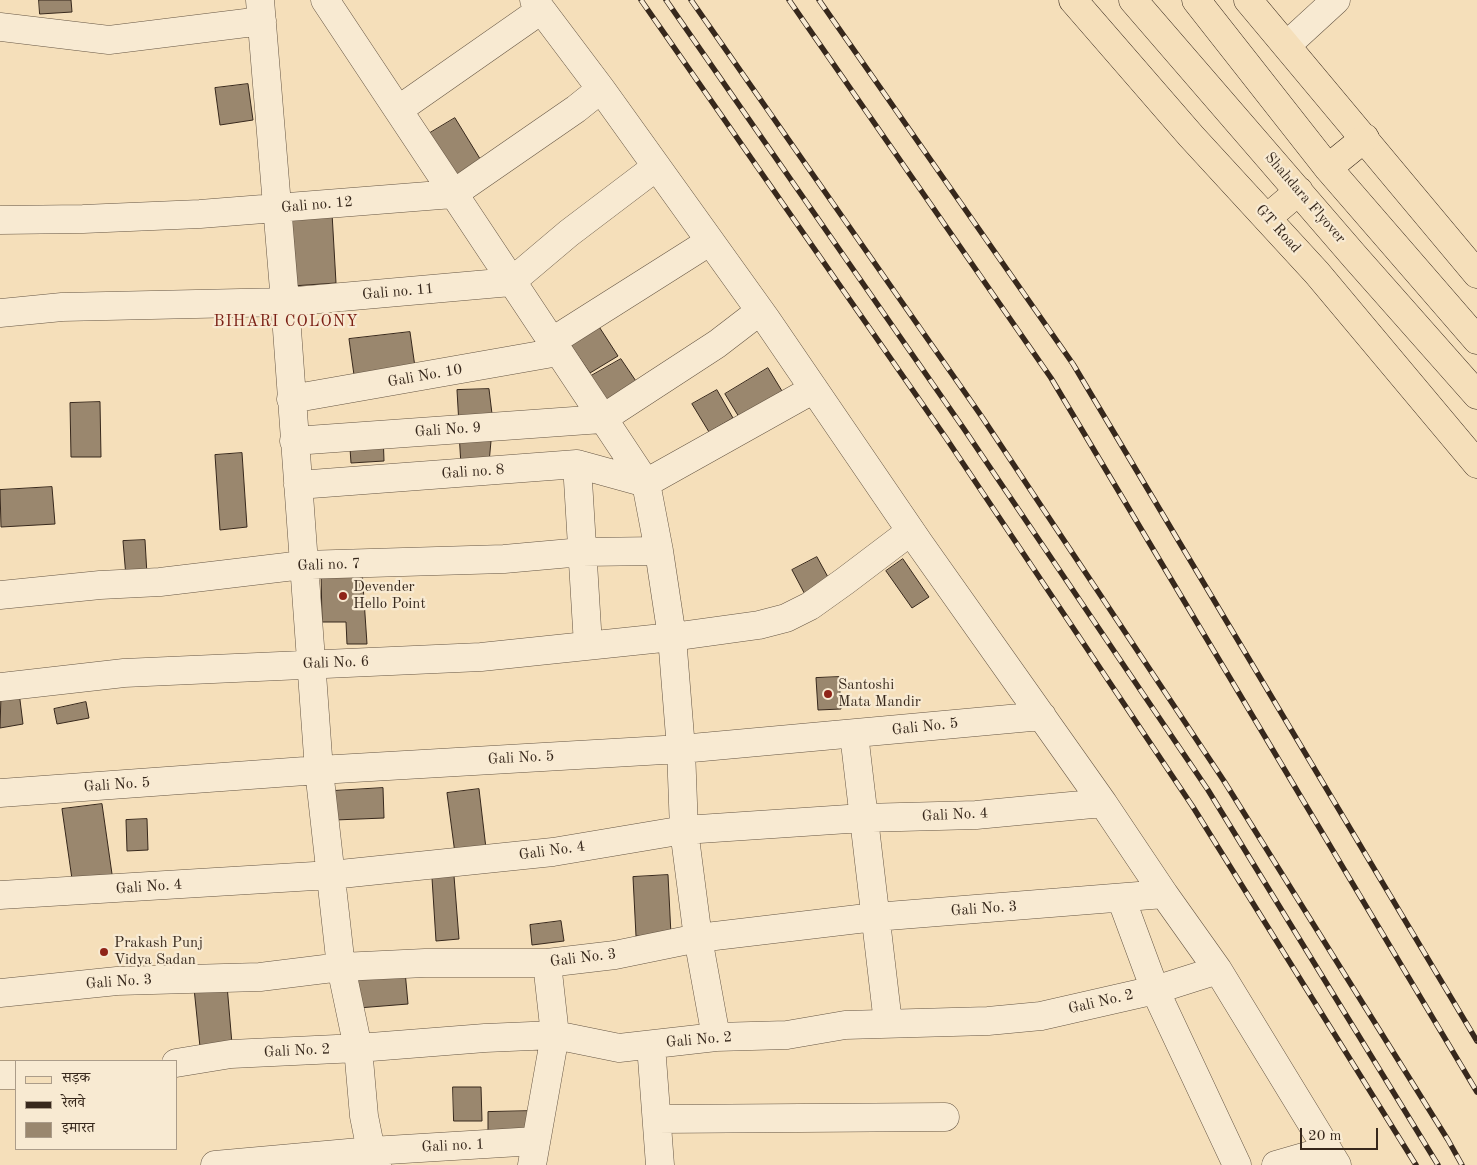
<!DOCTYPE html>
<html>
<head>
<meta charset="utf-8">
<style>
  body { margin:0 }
  #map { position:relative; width:1477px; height:1165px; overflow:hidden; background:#f5dfba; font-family:"Old Standard TT","Noto Serif Devanagari",serif }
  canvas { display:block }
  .legend { position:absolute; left:15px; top:1060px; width:162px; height:90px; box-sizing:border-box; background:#f8ead2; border:1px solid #ab9c89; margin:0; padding:6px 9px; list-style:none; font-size:15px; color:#37281c }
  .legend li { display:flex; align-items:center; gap:10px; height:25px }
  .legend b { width:25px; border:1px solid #ab9c89 }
  .scale { position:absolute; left:1300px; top:1128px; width:78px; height:22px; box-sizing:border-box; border:2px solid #37281c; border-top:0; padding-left:6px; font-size:15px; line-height:18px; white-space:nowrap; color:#37281c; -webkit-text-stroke:4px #f8ead2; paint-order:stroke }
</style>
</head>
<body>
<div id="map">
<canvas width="1477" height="1165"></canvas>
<ul class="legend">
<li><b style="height:6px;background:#f5dfba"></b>सड़क</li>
<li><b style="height:6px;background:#37281c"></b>रेलवे</li>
<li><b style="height:14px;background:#9a876e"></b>इमारत</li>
</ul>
<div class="scale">20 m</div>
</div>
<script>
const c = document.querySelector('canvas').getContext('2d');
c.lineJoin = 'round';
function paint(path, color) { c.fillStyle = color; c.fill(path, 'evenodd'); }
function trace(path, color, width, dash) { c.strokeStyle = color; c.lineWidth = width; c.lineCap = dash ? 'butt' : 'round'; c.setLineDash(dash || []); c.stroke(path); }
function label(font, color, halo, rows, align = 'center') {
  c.font = font + ' "Old Standard TT",serif'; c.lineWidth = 4.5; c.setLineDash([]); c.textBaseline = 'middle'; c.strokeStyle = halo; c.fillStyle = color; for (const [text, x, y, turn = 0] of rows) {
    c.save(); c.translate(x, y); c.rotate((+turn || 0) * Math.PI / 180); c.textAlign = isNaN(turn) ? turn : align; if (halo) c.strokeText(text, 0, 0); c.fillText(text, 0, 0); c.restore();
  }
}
const building = new Path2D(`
  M39,0H71L72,12L40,14Z
  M248,84L253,120L220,125L215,88Z
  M455,118L482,162L453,181L425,136Z
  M332,213L336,283L292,286L288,215Z
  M596,322L618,356L590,373L567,340Z
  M410,332L415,367L354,375L349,339Z
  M621,359L640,387L606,410L591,376Z
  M768,368L782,391L739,417L725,394Z
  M489,389L493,422L459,425L457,390Z
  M717,390L733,418L709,432L692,404Z
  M100,402L101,457H71L70,403Z
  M492,430L489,463L461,465L459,433Z
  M383,432L384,461L351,463L349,434Z
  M242,453L247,527L220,530L215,455Z
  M52,487L55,524L1,527L0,490Z
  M145,540L147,575L126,577L123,541Z
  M817,557L834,588L809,602L792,570Z
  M903,559L929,597L912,608L886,571Z
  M362,570L367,644H347L346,622H322L321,571Z
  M839,677L841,709L818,710L816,678Z
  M19,692L23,724L0,728L1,695Z
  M86,702L89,718L57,724L54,709Z
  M383,788L384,818L335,820L333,791Z
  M479,789L487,857L456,861L447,793Z
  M102,804L113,881L73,886L62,809Z
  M147,819L148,850L127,851L126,820Z
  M668,875L671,935L636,936L633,877Z
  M454,876L459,939L436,941L432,878Z
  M561,921L564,941L532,945L530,925Z
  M405,971L408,1004L358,1008L355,975Z
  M227,985L232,1044L200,1047L194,988Z
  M453,1087H481L482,1121H454Z
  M533,1111L534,1133L488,1134V1112Z`);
paint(building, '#9a876e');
trace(building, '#37281c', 1);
const minor = new Path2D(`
  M260,0L285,302L319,770L341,967L358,1048L364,1116L371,1151L377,1165
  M325,0L646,483L659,551L672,637L681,749L684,830L698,938L716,1037
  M534,0L601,89L766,319L919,543L1103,803L1164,894L1218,970L1337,1165
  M0,27L109,40L262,21
  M1287,45L1336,0
  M398,110L541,10
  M0,220L83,219L200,214L453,194L576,109L601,89
  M0,313L62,307L285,302L511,282L569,233L656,167
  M551,342L709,242
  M291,399L558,352
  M294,441L602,419L717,344L760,311
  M577,464L588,645
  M298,485L577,464L646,483L814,389
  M0,595L100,585L160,582L303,565L504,559L582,552L659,551
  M0,687L124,673L481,657L672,637L759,625L786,618L810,606L845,581L911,531
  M854,734L888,1023
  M0,793L319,770L681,749L1042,716
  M0,895L331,875L553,852L684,830L863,818L976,815L1103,803
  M1121,898L1155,990L1237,1165
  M0,993L117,981L260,977L341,967L425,963H547L615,955L698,938L875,917L1164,894
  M651,1045L660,1165
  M176,1063L231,1054L358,1048L485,1038L555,1035L619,1048L716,1037L787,1035L845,1025L988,1021L1041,1016L1155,990L1218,970
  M0,1075H16
  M657,1119L945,1117
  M215,1165L371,1151L536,1141
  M532,1165L555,1035L547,963
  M1276,1165L1328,1150`);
const major = new Path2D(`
  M1073,0L1191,136L1317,273L1477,464
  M1248,0L1477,274`);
const highway = new Path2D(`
  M1133,0L1355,257L1477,395
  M1196,0L1328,168L1477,340
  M1328,168L1365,138
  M1267,218L1299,191`);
trace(minor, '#665644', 29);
trace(major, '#37281c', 29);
trace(highway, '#37281c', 29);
trace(minor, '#f8ead2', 28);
trace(major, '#f5dfba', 28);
trace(highway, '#f5dfba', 28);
const rail = new Path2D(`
  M641,0L946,438L1193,807L1416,1165
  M666,0L964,429L1208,790L1438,1165
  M691,0L982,417L1224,781L1448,1140L1462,1165
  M789,0L1051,378L1477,1092
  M819,0L1073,364L1477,1041`);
trace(rail, '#37281c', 5.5);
trace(rail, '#f8ead2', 4, [11]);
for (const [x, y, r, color] of [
  [343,596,5,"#8f2418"],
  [828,694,5,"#8f2418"],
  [104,952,5,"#8f2418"]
]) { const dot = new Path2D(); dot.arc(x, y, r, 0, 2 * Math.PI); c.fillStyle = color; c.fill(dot); trace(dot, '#f8ead2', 2); }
label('15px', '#37281c', '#f8ead2', [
  ["Shahdara Flyover",1305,198,49],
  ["Gali no. 12",317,205,-5],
  ["GT Road",1278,229,48],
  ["Gali no. 11",398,292,-5],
  ["Gali No. 10",425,376,-10],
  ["Gali No. 9",448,430,-4],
  ["Gali no. 8",473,472,-4],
  ["Gali no. 7",329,565,-2],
  ["Gali No. 6",336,663,-2],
  ["Gali No. 5",925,727,-6],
  ["Gali No. 5",521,758,-3],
  ["Gali No. 5",117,785,-4],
  ["Gali No. 4",955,815,-3],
  ["Gali No. 4",552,851,-8],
  ["Gali No. 4",149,887,-4],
  ["Gali No. 3",984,909,-4],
  ["Gali No. 3",583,958,-7],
  ["Gali No. 3",119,982,-4],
  ["Gali No. 2",1101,1002,-13],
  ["Gali No. 2",699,1040,-5],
  ["Gali No. 2",297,1051,-3],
  ["Gali no. 1",453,1146,-3]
]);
label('15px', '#37281c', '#f8ead2', [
  ["Devender",353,587],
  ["Hello Point",353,604],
  ["Santoshi",838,685],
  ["Mata Mandir",838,702],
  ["Prakash Punj",114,943],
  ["Vidya Sadan",114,960]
], 'left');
c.letterSpacing = '1px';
label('16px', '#7a1f14', '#f8ead2', [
  ["BIHARI COLONY",286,322]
]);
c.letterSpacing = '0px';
</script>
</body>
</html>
